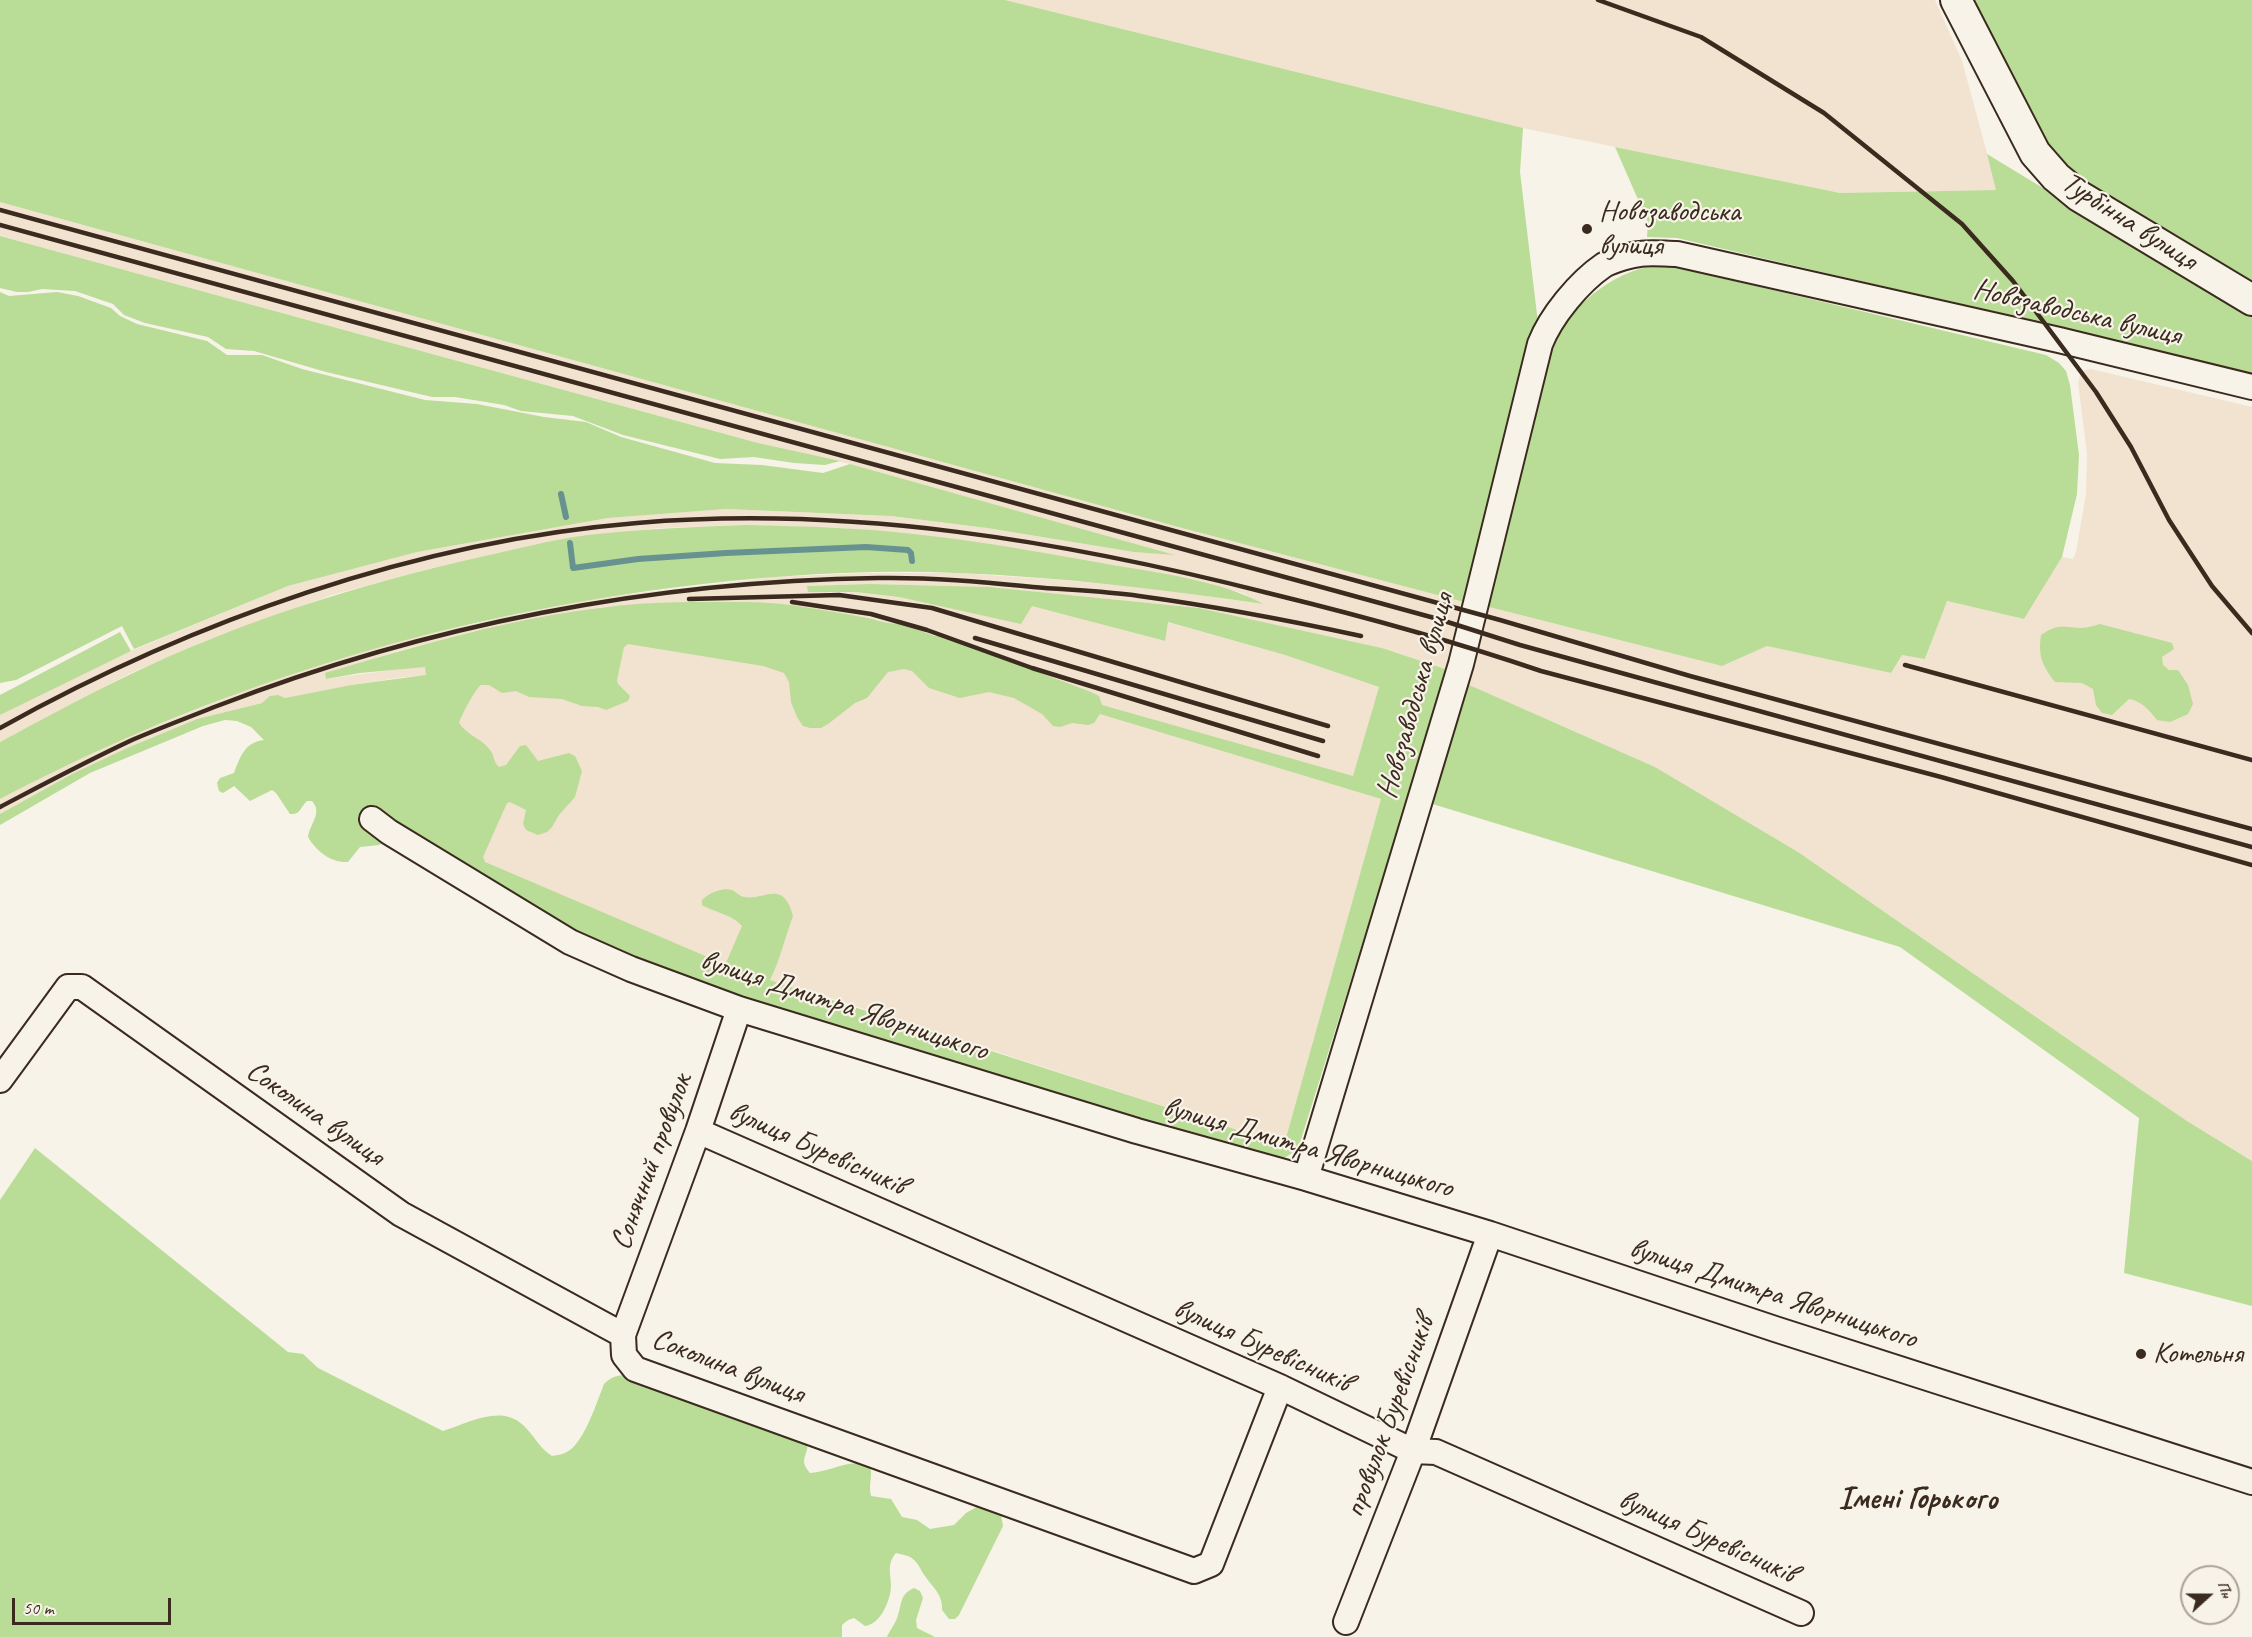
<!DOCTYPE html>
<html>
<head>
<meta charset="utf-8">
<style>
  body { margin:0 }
  #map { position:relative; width:2252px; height:1637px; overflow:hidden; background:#f7f3e8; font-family:Caveat,sans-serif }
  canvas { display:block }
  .north { position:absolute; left:2180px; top:1565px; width:60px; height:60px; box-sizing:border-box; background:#f7f3e8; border:2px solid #aca397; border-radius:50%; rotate:69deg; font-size:16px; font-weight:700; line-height:24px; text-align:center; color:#3b2a1e }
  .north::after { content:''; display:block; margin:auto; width:21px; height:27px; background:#3b2a1e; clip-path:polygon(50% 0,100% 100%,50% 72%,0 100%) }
  .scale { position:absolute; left:12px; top:1598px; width:159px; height:27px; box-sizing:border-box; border:3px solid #3b2a1e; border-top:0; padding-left:8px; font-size:18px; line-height:21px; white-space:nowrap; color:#3b2a1e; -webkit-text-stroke:4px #f7f3e8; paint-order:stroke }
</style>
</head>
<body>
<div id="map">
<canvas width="2252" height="1637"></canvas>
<div class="north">Пн</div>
<div class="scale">50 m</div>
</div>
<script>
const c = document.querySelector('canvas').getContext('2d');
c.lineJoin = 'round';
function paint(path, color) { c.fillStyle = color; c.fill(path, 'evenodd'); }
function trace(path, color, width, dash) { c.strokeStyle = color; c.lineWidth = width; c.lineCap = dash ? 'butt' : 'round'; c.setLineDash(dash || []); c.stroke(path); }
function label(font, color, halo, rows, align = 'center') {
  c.font = font + ' Caveat,sans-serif'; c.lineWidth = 4.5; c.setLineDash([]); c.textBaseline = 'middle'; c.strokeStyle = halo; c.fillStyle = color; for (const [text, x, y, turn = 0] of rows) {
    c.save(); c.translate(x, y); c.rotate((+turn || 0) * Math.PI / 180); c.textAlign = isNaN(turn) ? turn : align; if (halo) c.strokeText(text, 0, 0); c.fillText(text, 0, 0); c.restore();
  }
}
paint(new Path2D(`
  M1005,0H1935L1962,61L1997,190L1840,193L1523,128Z
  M0,202L1182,528L1468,603L1448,670L1382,648L1199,608L989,587L870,584L807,586L830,593L854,592L899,597L958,609L1031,605L1164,641L1167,622L1285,655L1379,687L1353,777L1006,678L1009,662L927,633L870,618L789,605L699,602L602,607L471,632L397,651L370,660L327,679L406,668L439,666L705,625L900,653L1381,799L1284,1145L824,996L727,967L485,863L408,821L457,675L404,677L351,685L269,701L197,719L127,748L72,774L0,814V799L49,773L116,742L244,690L307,668L395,642L551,606L622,595L775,577L863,573H956L1061,580L1159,589L1261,604L1243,593L1159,573L1032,551L924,536L839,528L746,525L661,528L586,536L432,568L332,595L200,643L129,674L0,742V715L16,706L131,651L288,586L417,552L608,518L726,509L891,516L987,528L1134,552L1171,554L850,464L758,443L0,236Z
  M2091,369L2252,407V1161L2187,1121L2137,1087L1798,852L1655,767L1467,684L1489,607L1722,666L1767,646L1891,673L1902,655L1926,658L1946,601L2024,619L2062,557L2073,559L2076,552L2086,494L2087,453L2078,383L2080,376L2085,370Z`), '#f2e2d0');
paint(new Path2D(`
  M0,0H1005L1523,128L1520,172L1538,323L1493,482L1468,603L1182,528L0,202Z
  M1974,0H2252V284L2089,185L2066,166L2048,145Z
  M1615,147L1840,193L1996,190L1987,154L2252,315V373L1677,238L1647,237L1648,222Z
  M0,236L758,443L840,461L825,465L794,463L754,457L720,459L623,435L573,416L521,411L504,405L455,397H432L326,372L254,351L226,349L208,337L145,323L124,315L113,304L75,291L42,289L28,292H17L0,288Z
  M1676,267L2046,355L2059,363L2066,371L2070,385L2079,455L2077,494L2062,557L2024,619L1947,601L1925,659L1902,655L1891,673L1767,646L1722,666L1489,607L1544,364C1559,320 1595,283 1639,269C1650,266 1665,267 1676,267Z
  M0,292L9,296L57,292L78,296L111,308L120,316L137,324L207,341L227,355H262L302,369L425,400L477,404L544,417L586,422L621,437L715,463L762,465L823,473L850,464L1175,555L1134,552L987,528L891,516L726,509L608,518L417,552L288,586L134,649L122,626L16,680L0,683Z
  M746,525C776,526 807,526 837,528C930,532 1023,549 1113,565C1160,573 1222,581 1263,604C1161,589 1060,577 957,573C861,569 765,576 670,588C434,619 211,688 0,799V742C43,719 85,696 129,675C239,622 357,585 476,558C513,550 550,540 588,535C640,529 693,527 746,525Z
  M870,584L989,587L1199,608L1382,648L1448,670L1298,1149L1286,1157L1278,1159L1114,1114L633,964L386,840L379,845L360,847L348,862C331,863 316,851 308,837C310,823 323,813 312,801H307C300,807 301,815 290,814L276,793L272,790L250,801L234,786L223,793L219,791L217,783L220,778L234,773C240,757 245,742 264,740L251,727L237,721L225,720L203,726L90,773L0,825V814L72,774L127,748L197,719L262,703L270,696L278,695L285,698L351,685L426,675L425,667L360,673L326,679L325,673C446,637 572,600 700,602C730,602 762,601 791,605C817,609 843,613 868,618C878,620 889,625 899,623L935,636H942L1091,692L1099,696L1102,705L1353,776L1379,687L1285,655L1168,622L1165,641L1032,606L1021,624L899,597L855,592H808L807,586ZM628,644L763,666L784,673L789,682L791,702L797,717L803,726L810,728H821L828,724L855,703L867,698L888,672L904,669L912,671L929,688L960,698L989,692L1014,698L1042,714L1053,726L1060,727L1072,723L1088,725L1094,723L1100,714L1381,799L1284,1145L770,980C780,960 785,937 793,916C783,878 764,901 744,897C739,896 736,892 732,890C722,887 709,893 702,900V905C714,912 733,915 742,926L726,963L724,964L485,862L483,857L507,803L510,802L526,810L523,824L526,830L538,835L547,832L552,827L559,815L575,797L582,771L575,756L569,753L538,761L526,745L520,746L506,765L499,767C493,762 495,756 490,750C482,739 467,735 459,723C461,716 475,689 481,685H489L502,693L516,691L529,697L562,699L582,706L598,707L606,710L628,701L630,696L618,684L617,680L624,647Z
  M2100,624L2172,643L2174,649L2162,657L2163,665L2169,670H2178L2188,685L2193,704L2188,714L2170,722L2157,720C2149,710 2142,701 2129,699L2112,715L2102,713L2096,705L2093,689L2082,683L2055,682C2042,665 2038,656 2041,635C2058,624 2061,627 2080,628C2086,628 2094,626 2100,624Z
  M120,632L131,651L0,715V695Z
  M1467,684L1655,767L1798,852L2137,1087L2187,1121L2252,1161V1306L2124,1273L2139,1118L1900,947L1426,802Z
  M35,1148L288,1352L303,1354L318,1368L443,1431C468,1423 501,1404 523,1425C534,1435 539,1448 552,1456C558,1455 565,1454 570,1450C585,1439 597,1402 604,1384C616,1372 627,1375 642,1378L807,1440C810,1456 797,1458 810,1473C831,1472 849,1458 870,1465C873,1476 868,1484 871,1496L891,1499L902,1517L917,1520L930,1529L954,1525L966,1513L982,1504L1000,1510L1003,1526L959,1615L955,1619H949L942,1610C943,1594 933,1588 925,1576C921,1571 919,1564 914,1560C909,1555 903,1555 896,1553C884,1567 894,1579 890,1594C887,1607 879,1624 865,1626L854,1618L848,1620L842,1625V1637H0V1200Z
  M914,1588L920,1591L923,1598L916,1620L917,1628L935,1637H887C890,1630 896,1623 898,1615C902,1603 900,1594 914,1588Z`), '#b9dc96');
trace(new Path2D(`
  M561,494L566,517
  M570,543L573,568L638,559L726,553L866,547L908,550L911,553L912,561`), '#679290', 6);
const minor = new Path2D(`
  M372,819L389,832L570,942L631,969L739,1009L1137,1131L1306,1178L1490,1234L1775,1329L2252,1482
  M0,1080L68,987H82L401,1214L623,1335L624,1355L635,1369L1194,1571L1211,1564L1280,1387
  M698,1131L1280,1387L1413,1451L1436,1452L1801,1613
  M1306,1178L1461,664L1540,344C1551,316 1579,282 1604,265C1613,260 1630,255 1640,254C1652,252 1665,254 1677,254L2059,340L2252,387
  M623,1335L698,1131L739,1009
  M1346,1622L1413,1451L1490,1234`);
const tertiary = new Path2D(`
  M1956,0L2035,153L2056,177L2079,196L2252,300`);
trace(minor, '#3b2a1e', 28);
trace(tertiary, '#3b2a1e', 34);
trace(minor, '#f7f3e8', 24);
trace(tertiary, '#f7f3e8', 30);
trace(new Path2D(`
  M1598,0L1701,37L1824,113L1962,224L2013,281L2096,392L2131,447L2169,520L2212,586L2252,633
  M0,210L1500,620L1690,676L2252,829
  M0,225L1438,619L1520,645L2252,847
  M689,599L839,595L932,608L1328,726
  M792,602L871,614L927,630L1032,668L1318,756
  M975,638L1323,741
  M1905,665L2252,760
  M0,728C192,621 417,541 637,523C851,505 1065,541 1272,594C1362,616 1453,641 1541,671L1941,777L2252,865
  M0,807C44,784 87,761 132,740C160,728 189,717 217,706C427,625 653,581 878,578C930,577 982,582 1033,587C1068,590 1104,591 1139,596C1213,606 1287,620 1361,636`), '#3b2a1e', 4.5);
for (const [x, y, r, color] of [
  [1587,229,6,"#3b2a1e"],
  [2141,1354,6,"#3b2a1e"]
]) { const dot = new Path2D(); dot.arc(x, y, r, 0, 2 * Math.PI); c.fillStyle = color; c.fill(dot); trace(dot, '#f7f3e8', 2); }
label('30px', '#3b2a1e', '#f7f3e8', [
  ["Новозаводська",1599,212],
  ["вулиця",1599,246],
  ["Котельня",2153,1354]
], 'left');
label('30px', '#3b2a1e', '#f7f3e8', [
  ["Турбінна вулиця",2129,222,33],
  ["Новозаводська вулиця",2077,313,13],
  ["Новозаводська вулиця",1416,696,-74],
  ["вулиця Дмитра Яворницького",844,1006,18],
  ["Соколина вулиця",315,1114,35],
  ["вулиця Дмитра Яворницького",1308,1148,16],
  ["вулиця Буревісників",817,1149,24],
  ["Сонячний провулок",652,1162,-70],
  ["вулиця Дмитра Яворницького",1773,1294,18],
  ["вулиця Буревісників",1262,1346,24],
  ["Соколина вулиця",728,1367,21],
  ["провулок Буревісників",1390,1417,-70],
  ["вулиця Буревісників",1707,1537,24]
]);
label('bold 32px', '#3b2a1e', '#f7f3e8', [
  ["Імені Горького",1918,1500]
]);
</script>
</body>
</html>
